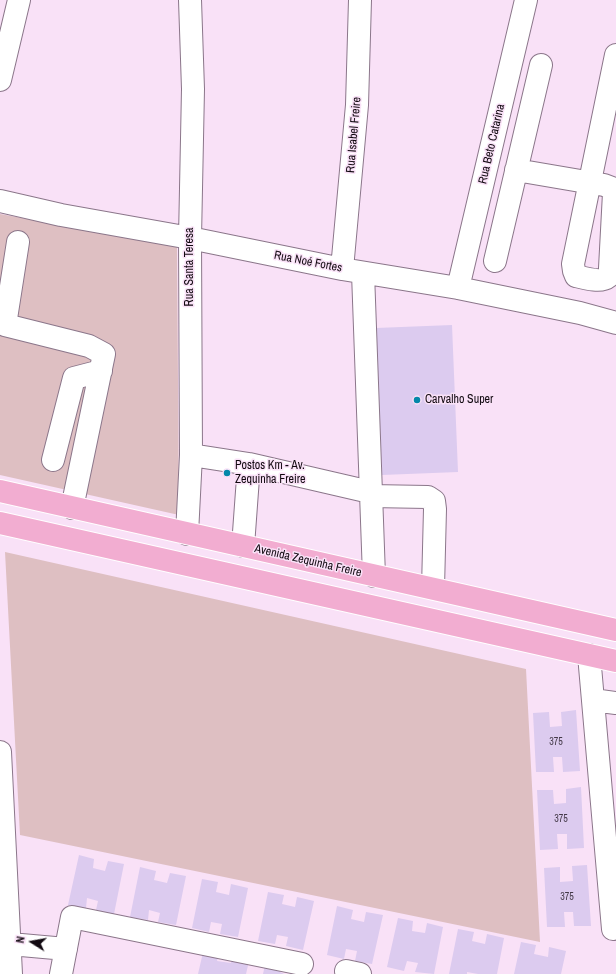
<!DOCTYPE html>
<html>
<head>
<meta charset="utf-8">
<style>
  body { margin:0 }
  #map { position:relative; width:616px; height:974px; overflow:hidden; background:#f9e1f7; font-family:"Archivo Narrow",sans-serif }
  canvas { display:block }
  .north { position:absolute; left:12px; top:922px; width:40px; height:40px; -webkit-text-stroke:3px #f9e1f7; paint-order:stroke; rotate:281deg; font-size:11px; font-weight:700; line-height:16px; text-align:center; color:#110910 }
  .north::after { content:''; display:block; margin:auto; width:14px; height:18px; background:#110910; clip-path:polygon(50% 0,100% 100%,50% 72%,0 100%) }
</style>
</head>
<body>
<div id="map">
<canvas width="616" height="974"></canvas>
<div class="north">N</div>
</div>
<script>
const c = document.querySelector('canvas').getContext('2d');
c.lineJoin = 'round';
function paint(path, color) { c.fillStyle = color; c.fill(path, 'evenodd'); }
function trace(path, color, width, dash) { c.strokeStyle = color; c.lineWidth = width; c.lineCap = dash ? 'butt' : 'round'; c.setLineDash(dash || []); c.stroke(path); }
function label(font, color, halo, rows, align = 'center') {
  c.font = font + ' "Archivo Narrow",sans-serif'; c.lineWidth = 3; c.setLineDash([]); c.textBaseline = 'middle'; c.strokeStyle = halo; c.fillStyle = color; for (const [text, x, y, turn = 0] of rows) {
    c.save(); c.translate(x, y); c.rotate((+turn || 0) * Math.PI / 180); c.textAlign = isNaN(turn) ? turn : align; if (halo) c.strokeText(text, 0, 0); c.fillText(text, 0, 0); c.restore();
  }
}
paint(new Path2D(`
  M0,214L177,246L179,515L0,475Z
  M5,552L526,669L540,942L20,835Z`), '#debfc2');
paint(new Path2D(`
  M452,325L458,472L382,475L376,328Z
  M576,710L580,771L563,772L562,757H553L554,772H536L533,713L549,712L550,727L562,726L561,712Z
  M581,787L584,848L567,849V834H557L558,849L540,850L537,790H553L554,804L566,803V789Z
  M79,855L94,859L93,868L105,871L108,861L124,864L114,914L96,910L98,901L87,898L86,908L68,905Z
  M587,865L591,926H574L573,912H564L565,927H547L544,868L560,867V882L573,881L572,866Z
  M140,867L156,871L154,880L167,883L170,873L186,876L176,925L158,922L160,913L149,910L148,920L130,917Z
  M202,879L218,882L216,892L229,895L231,884L248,888L238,937L220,934L222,924L211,922L209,932L192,928Z
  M268,892L284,895L282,904L295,907L297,897L314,901L303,950L286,946L288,937L277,935L275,944L258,941Z
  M337,906L353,910L351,919L364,922L366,912L383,915L372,964L355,961L357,951L346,949L344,959L327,955Z
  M398,918L413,921L412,931L425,933L427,923L443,927L434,974L415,972L418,963L407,961L404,971L387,967Z
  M458,929L474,932L472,941L485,944L487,934L504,938L497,974H478L467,972V974H449Z
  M521,942L536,945L534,954L548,957L549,947L566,951L561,974H514Z
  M204,948L220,951L217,961L231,963L233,953L250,957L246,974H198Z
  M266,960L282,963L280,972L284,974H263Z`), '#dccbef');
const minor = new Path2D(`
  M0,80L19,0
  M516,170L604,185L612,188L614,193L610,268C610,271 610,274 608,277C601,283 584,278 576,276L574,271L573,264L616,55
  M0,201L61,215L190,238L342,269L458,288L580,313L616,323
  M18,242L5,325L89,346L104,354L72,508
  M495,261L541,65
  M342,269L357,105L360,0
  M363,273L374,576
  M458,288L526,0
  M191,455L249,464L243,546
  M53,460L74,378L101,371
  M249,464L370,492
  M370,496L428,497L434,501L435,509L433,588
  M187,534L191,455L190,238L193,89L190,0
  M589,655L613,929
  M593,700L616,703
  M0,752L11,974
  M10,944L66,949
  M346,971L360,974
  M61,974L72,917L302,964`);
const major = new Path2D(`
  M0,491L616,630
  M0,523L616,661`);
trace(minor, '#8b768a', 24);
trace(major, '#fff', 24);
trace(minor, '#fff', 22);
trace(major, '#f2add1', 22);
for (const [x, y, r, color] of [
  [417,400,4,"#0388a9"],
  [227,473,4,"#0388a9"]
]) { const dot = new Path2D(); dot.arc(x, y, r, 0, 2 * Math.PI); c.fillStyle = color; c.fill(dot); trace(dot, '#f9e1f7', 1.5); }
label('10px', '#443a48', null, [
  ["375",556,742],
  ["375",561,819],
  ["375",567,897]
]);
label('12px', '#110910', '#f9e1f7', [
  ["Rua Isabel Freire",354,135,-85],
  ["Rua Beto Catarina",492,144,-77],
  ["Rua Noé Fortes",308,262,11],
  ["Rua Santa Teresa",190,267,-90],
  ["Avenida Zequinha Freire",308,561,13]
]);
label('12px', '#110910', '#f9e1f7', [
  ["Carvalho Super",425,400],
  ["Postos Km - Av.",235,466],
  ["Zequinha Freire",235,480]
], 'left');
</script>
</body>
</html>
